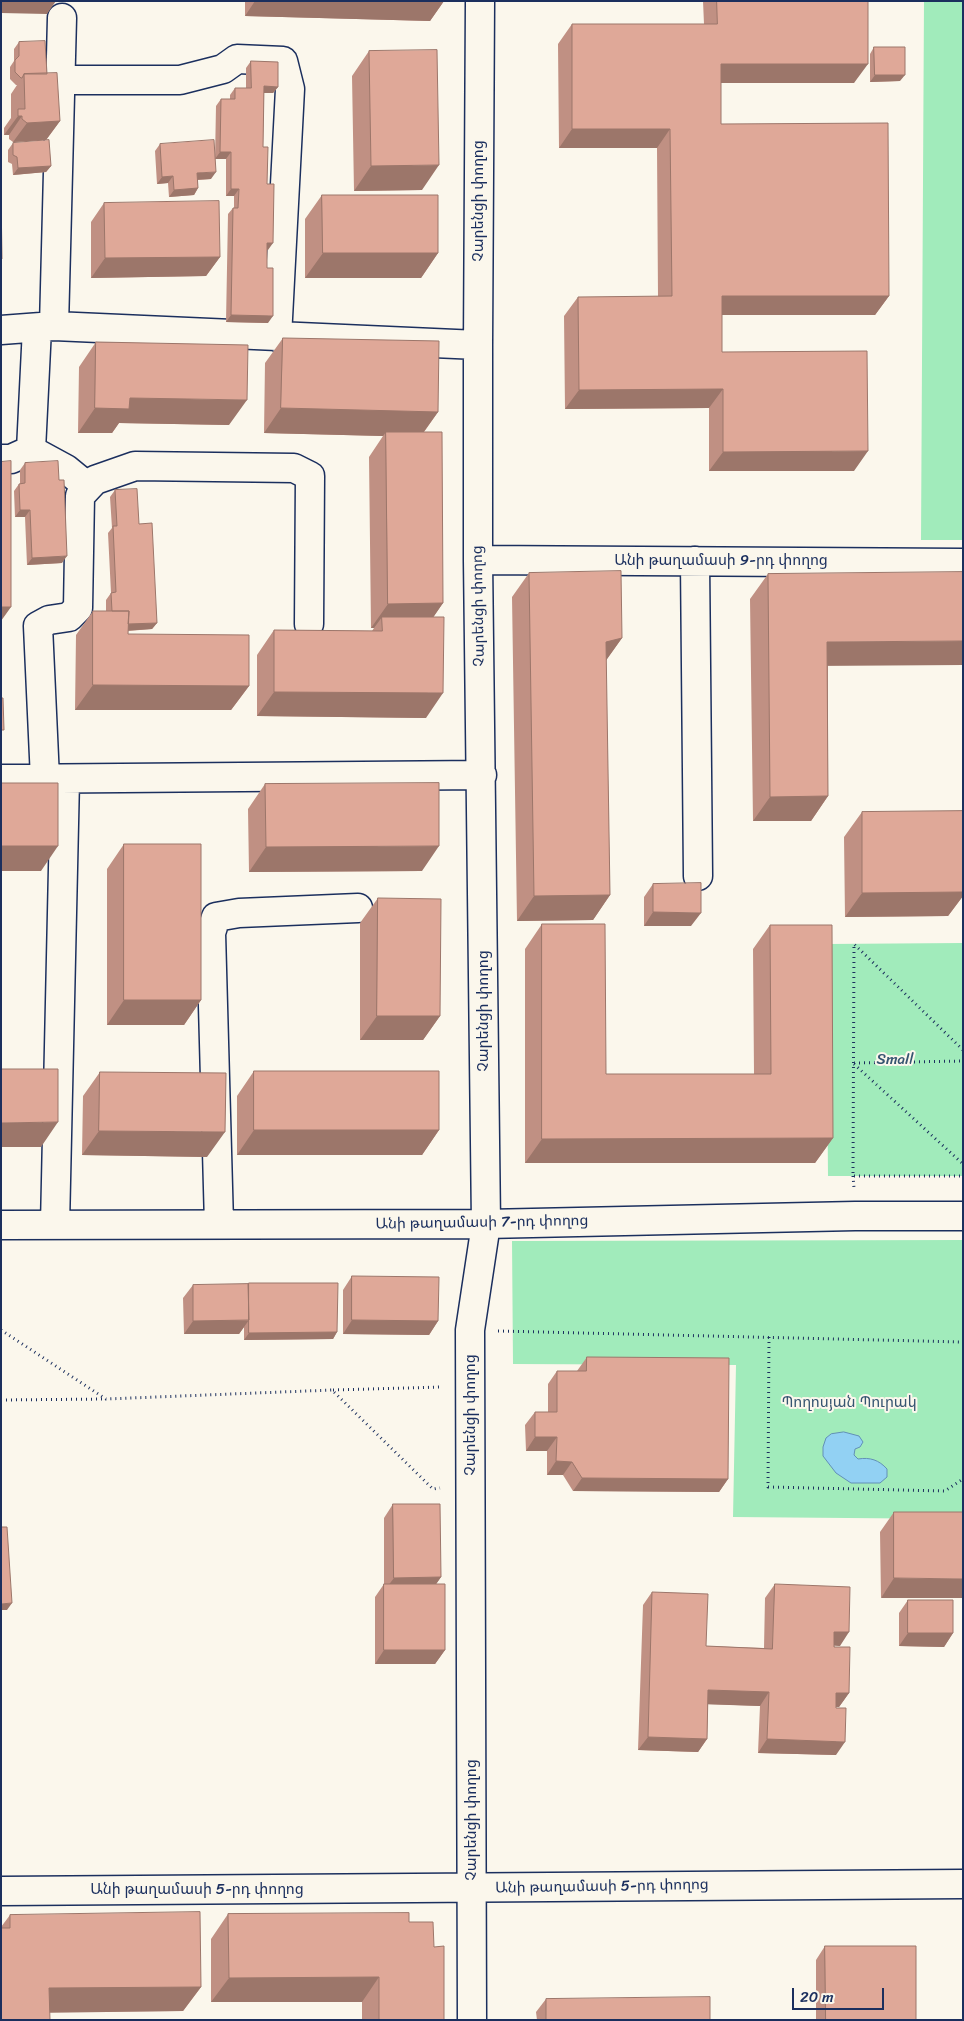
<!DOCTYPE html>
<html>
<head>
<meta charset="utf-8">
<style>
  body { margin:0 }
  #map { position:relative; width:964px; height:2021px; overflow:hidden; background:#fbf7ec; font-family:Sriracha,sans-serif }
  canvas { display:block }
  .frame { position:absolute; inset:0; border:2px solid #1b2f5e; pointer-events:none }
  .scale { position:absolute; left:792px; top:1988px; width:92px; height:22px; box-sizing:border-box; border:2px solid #1b2f5e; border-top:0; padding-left:6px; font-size:15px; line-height:18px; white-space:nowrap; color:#1b2f5e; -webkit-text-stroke:4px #fbf7ec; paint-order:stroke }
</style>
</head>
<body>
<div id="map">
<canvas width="964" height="2021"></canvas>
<div class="frame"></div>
<div class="scale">20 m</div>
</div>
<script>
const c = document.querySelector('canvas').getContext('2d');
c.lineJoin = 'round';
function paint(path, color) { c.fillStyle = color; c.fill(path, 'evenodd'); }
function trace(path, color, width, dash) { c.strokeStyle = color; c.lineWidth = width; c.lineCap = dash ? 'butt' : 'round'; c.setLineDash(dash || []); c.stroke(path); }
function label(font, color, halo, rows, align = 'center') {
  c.font = font + ' Sriracha,"Noto Sans Armenian",sans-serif'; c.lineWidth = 4; c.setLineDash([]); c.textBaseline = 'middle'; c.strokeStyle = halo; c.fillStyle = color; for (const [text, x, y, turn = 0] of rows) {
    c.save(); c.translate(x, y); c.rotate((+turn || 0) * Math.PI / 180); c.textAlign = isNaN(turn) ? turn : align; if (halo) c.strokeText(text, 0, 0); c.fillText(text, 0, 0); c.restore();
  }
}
paint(new Path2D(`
  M924,1H963V540H921Z
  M963,943V1176H828L826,944Z
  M963,1240V1519L733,1517L736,1365L513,1364L512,1241Z`), '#a1ebbb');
const water = new Path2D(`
  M844,1432L859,1436L863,1442L860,1447L855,1449L854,1455L858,1459C870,1457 879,1460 887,1469V1477L880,1483H851L836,1473L823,1456V1447L826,1438L831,1434Z`);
paint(water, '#92d1f3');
trace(water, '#6290b7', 1);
const minor = new Path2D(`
  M60,80H180L223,69L237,59L283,61L290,89L277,337
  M54,326L62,18
  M1,330L54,326L478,345
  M31,450L66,469L88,487
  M1,459H11L31,450L37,328
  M478,560L963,563
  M695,561L698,876
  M1,779L482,775
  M45,779L38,626L49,620L69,617L78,608L80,496L95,480L135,466L294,468L310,476L309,624
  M219,1224L211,933L216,917L239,913L358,908
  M1,1225L486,1224L855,1216H963
  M55,1225L65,779
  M1,1891L963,1884
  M472,2020L470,1330L486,1224L478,560V345L480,1`);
trace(minor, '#1b2f5e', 31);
trace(new Path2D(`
  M963,1050L854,944L853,1176H963
  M854,1063L963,1061
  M854,1064L963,1164
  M853,1176L854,1188
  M1,1330L106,1399L332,1390L433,1489L440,1488
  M498,1331L963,1342
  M769,1337L768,1487L945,1491L963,1479
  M333,1390L442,1387
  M1,1400L106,1399`), '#1b2f5e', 3, [1, 4]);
trace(minor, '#fbf7ec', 28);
paint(new Path2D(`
  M245,1H444L430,21L245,16Z
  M703,1H868L854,83H721V124L889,296L875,315H722V352L854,471H709V408L565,409L564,316L578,297H658L657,148H559L558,44L572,24H704Z
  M19,42L47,74L60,121L46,140L13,142L9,139V135H4V128L11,118V94L17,85H16L10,79V67L14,61V49Z
  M874,47L900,81L870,82V54Z
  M369,51L422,190L354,191L352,76Z
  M251,61L278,87L273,93H264L263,147L267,184L268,250H267V268L268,323L226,322L228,214L233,208H234V196H226V159H215L216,106L221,99H230V95L235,88H246V68Z
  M13,143L51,166L46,172L13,175L12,164L8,162V150Z
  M160,144L211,179L198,180V188L194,195L169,197L168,183L157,184L155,151Z
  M322,195L438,253L421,278H305V219Z
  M104,203L220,257L206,276L91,278V222Z
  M283,338L438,412L424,432L443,603L433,617L426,718L257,716V655L274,630L372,631L374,628H371L369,457L383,436L264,433L265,363Z
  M96,342L229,425L119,423L112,433H78L79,367Z
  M25,463L62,563L27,565L25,517H15L14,491L19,484H20V470Z
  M115,490L139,524L157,623L152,629L128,631V634L249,686L231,710H75L76,635L93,611H106V600L111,593L108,533L112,528L110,497Z
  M529,573L622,638L606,660L610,895L593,920L517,921L512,597Z
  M768,574L828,666V796L811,821H753L750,599Z
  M265,784L422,871L249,872L248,809Z
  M963,811V896L948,916L845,917L844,837L862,812Z
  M124,844L201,1000L184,1025H107V869Z
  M653,884L691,926H644V897Z
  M378,898L440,1016L423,1040H360V923Z
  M542,924L606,1074H754L753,949L770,925L833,1138L815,1163H525V949Z
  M254,1071L439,1130L422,1155H237V1096Z
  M100,1072L207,1157L82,1155L83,1096Z
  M352,1276L438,1321L429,1335L343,1334V1290Z
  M249,1283L337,1332L333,1339L244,1340V1327L239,1334H184L183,1298L193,1285L248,1284Z
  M587,1357L728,1479L719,1492L573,1491L563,1475H547V1451H526L525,1425L535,1412H548V1384L557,1371H577Z
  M393,1504L441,1577L436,1584L445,1650L435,1664H375V1597L384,1584V1518Z
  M894,1512H963L881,1598L880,1532Z
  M775,1584L840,1646L834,1645L849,1693L839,1707H836V1755L758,1753L760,1706L708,1704L707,1739L698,1752L638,1750L643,1605L652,1592L706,1646L764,1648L765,1598Z
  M908,1600L953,1633L944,1647L899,1646V1613Z
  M228,1914L409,1922L434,1947L444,2020H362V2002H211V1939Z
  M10,1915L201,1987L183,2011L50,2012L1,2020V1927Z
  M825,1946L916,2020H816V1960Z
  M546,1999L710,2020H537L536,2012Z`), '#c09083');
paint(new Path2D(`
  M1,1H56L47,14L1,13Z
  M255,1H444L430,21L245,16Z
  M721,64H868L854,83H708Z
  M875,75H905L900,81L870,82Z
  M264,86L278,87L273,93H260Z
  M18,116H22L9,135H4Z
  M60,121L46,140L13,142L27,123Z
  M572,129H670L657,148H559Z
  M220,152H231L226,159H215Z
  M439,165L422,190L354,191L371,166Z
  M51,166L46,172L13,175L18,168Z
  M216,172L211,179L192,180L197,173Z
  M173,176L168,183L157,184L162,177Z
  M198,188L194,195L169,197L174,190Z
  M231,189H239L234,196H226Z
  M267,243H273L268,250H262Z
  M323,253H438L421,278H305Z
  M220,257L206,276L91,278L105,258Z
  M722,296H889L875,315H708Z
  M231,315L273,316L268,323L226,322Z
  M723,389L709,408L565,409L579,390Z
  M130,398L247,400L229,425L119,423L112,433H78L95,408Z
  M281,408L438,412L420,437L386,432L383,436L264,433Z
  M868,451L854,471H709L723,452Z
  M20,510H30L25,517H15Z
  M67,556L62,563L27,565L32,558Z
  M443,603L426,628L382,617L374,628H371L388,604Z
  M1,607H11L1,621Z
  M157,623L152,629L107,632L112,625Z
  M622,638L605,662L606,642Z
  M963,641V665L810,666L827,642Z
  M93,685L249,686L231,710H75Z
  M274,692L443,693L426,718L257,716Z
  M828,796L811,821H753L770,797Z
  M1,846H58L41,871H1Z
  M439,846L422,871L249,872L266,847Z
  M963,892V896L948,916L845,917L862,893Z
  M610,895L593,920L517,921L534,896Z
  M653,912L701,913L691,926H644Z
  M124,1000H201L184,1025H107Z
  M377,1016H440L423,1040H360Z
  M58,1122L41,1147H1V1123Z
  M254,1130H439L422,1155H237Z
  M99,1131L225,1132L207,1157L82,1155Z
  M833,1138L815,1163H525L542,1139Z
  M249,1320L239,1334H184L193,1321Z
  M352,1320L438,1321L429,1335L343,1334Z
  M337,1332L333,1339L244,1340L249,1333Z
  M535,1437H557L547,1451H526Z
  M556,1461L572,1462L563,1475H547Z
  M582,1478L728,1479L719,1492L573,1491Z
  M441,1577L432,1590L384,1591L394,1578Z
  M894,1578L963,1579V1598H881Z
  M12,1603L7,1610H1V1604Z
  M834,1632H849L840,1646L825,1645Z
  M908,1633H953L944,1647L899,1646Z
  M384,1650H445L435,1664H375Z
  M708,1690L769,1692L760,1706L699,1704Z
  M836,1693H849L839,1707L826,1706Z
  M648,1737L707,1739L698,1752L638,1750Z
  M767,1739L845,1742L836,1755L758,1753Z
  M379,1977L362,2002H211L229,1978Z
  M201,1987L183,2011L32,2013L49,1988Z`), '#9c766a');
const building = new Path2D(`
  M717,1H868V64H721V124L888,123L889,296H722V352L867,351L868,451L723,452V389L579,390L578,297L672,296L670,129H572V24H717Z
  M45,41L47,74H24L22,78H21L15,72V60L19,56V42Z
  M874,47H905V75H875Z
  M437,50L439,165L371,166L369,51Z
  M251,61L278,62V87L264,86L263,147H268L267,184H274L273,243H267V268H273V316L231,315L233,208H238L239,189H231V152H220L221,99H235V88H251Z
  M57,73L60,121L27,123L22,119V116H18V109H25L24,74Z
  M49,140L51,166L18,168L17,157L13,155V143Z
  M214,140L216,172L197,173L198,188L174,190L173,176L162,177L160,144Z
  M1,195L2,259H1Z
  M322,195H438V253H323Z
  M219,201L220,257L105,258L104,203Z
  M283,338L439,341L438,412L281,408Z
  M96,342L248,345L247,400L130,398L129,409L95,408Z
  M386,432H442L443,603L388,604Z
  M11,461V607H1V462Z
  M58,461L59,480H64L67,556L32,558L30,510H20L19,484L25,483V463Z
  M137,489L139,524L152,523L157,623L128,624L129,611H112L111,593L116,592L113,526H117L115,490Z
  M621,571L622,638L606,642L610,895L534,896L529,573Z
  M963,572V641L827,642L828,796L770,797L768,574Z
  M93,611H129L128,634L249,635V686L93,685Z
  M382,617H444L443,693L274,692V630L382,631Z
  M1,698H3L4,730H1Z
  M1,783H58V846H1Z
  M439,783V846L266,847L265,784Z
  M963,811V892L862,893V812Z
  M124,844H201V1000H124Z
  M701,883V913L653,912V884Z
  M378,898L441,899L440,1016H377Z
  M542,924H605L606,1074H771L770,925H832L833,1138L542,1139Z
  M1,1069H58V1122L1,1123Z
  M254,1071H439V1130H254Z
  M100,1072L226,1073L225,1132L99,1131Z
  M352,1276L439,1277L438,1321L352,1320Z
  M249,1283H338L337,1332L249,1333Z
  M248,1284L249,1320L193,1321V1285Z
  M587,1357L729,1358L728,1479L582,1478L572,1462L556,1461L557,1437H535V1412H557V1371H586Z
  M393,1504H440L441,1577L394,1578Z
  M894,1512H963V1579L894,1578Z
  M1,1527H7L12,1603L1,1604Z
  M384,1584H445V1650H384Z
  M775,1584L850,1587L849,1632H834V1647H850L849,1693H836V1708H846L845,1742L767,1739L769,1692L708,1690L707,1739L648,1737L652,1592L708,1594L706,1646L772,1649Z
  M908,1600H953V1633H908Z
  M200,1912L201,1987L49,1988L50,2020H1V1928H10V1915Z
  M409,1913V1922H433L434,1947L444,1946V2020H379V1977L229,1978L228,1914Z
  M825,1946H916V2020H826Z
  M710,1997V2020H546V1999Z`);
paint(building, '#dfa898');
trace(building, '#9c766a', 1);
label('15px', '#1b2f5e', '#fbf7ec', [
  ["Չարենցի փողոց",479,201,-90],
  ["Անի թաղամասի 9-րդ փողոց",721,561],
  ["Չարենցի փողոց",479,606,-91],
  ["Չարենցի փողոց",484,1011,-90],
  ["Անի թաղամասի 7-րդ փողոց",482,1223,-1],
  ["Չարենցի փողոց",471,1415,-90],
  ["Չարենցի փողոց",472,1820,-90],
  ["Անի թաղամասի 5-րդ փողոց",602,1887,-1],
  ["Անի թաղամասի 5-րդ փողոց",197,1890]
]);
label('15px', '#365571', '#fbf7ec', [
  ["Small",895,1060],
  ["Պողոսյան Պուրակ",849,1403]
]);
</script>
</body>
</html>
